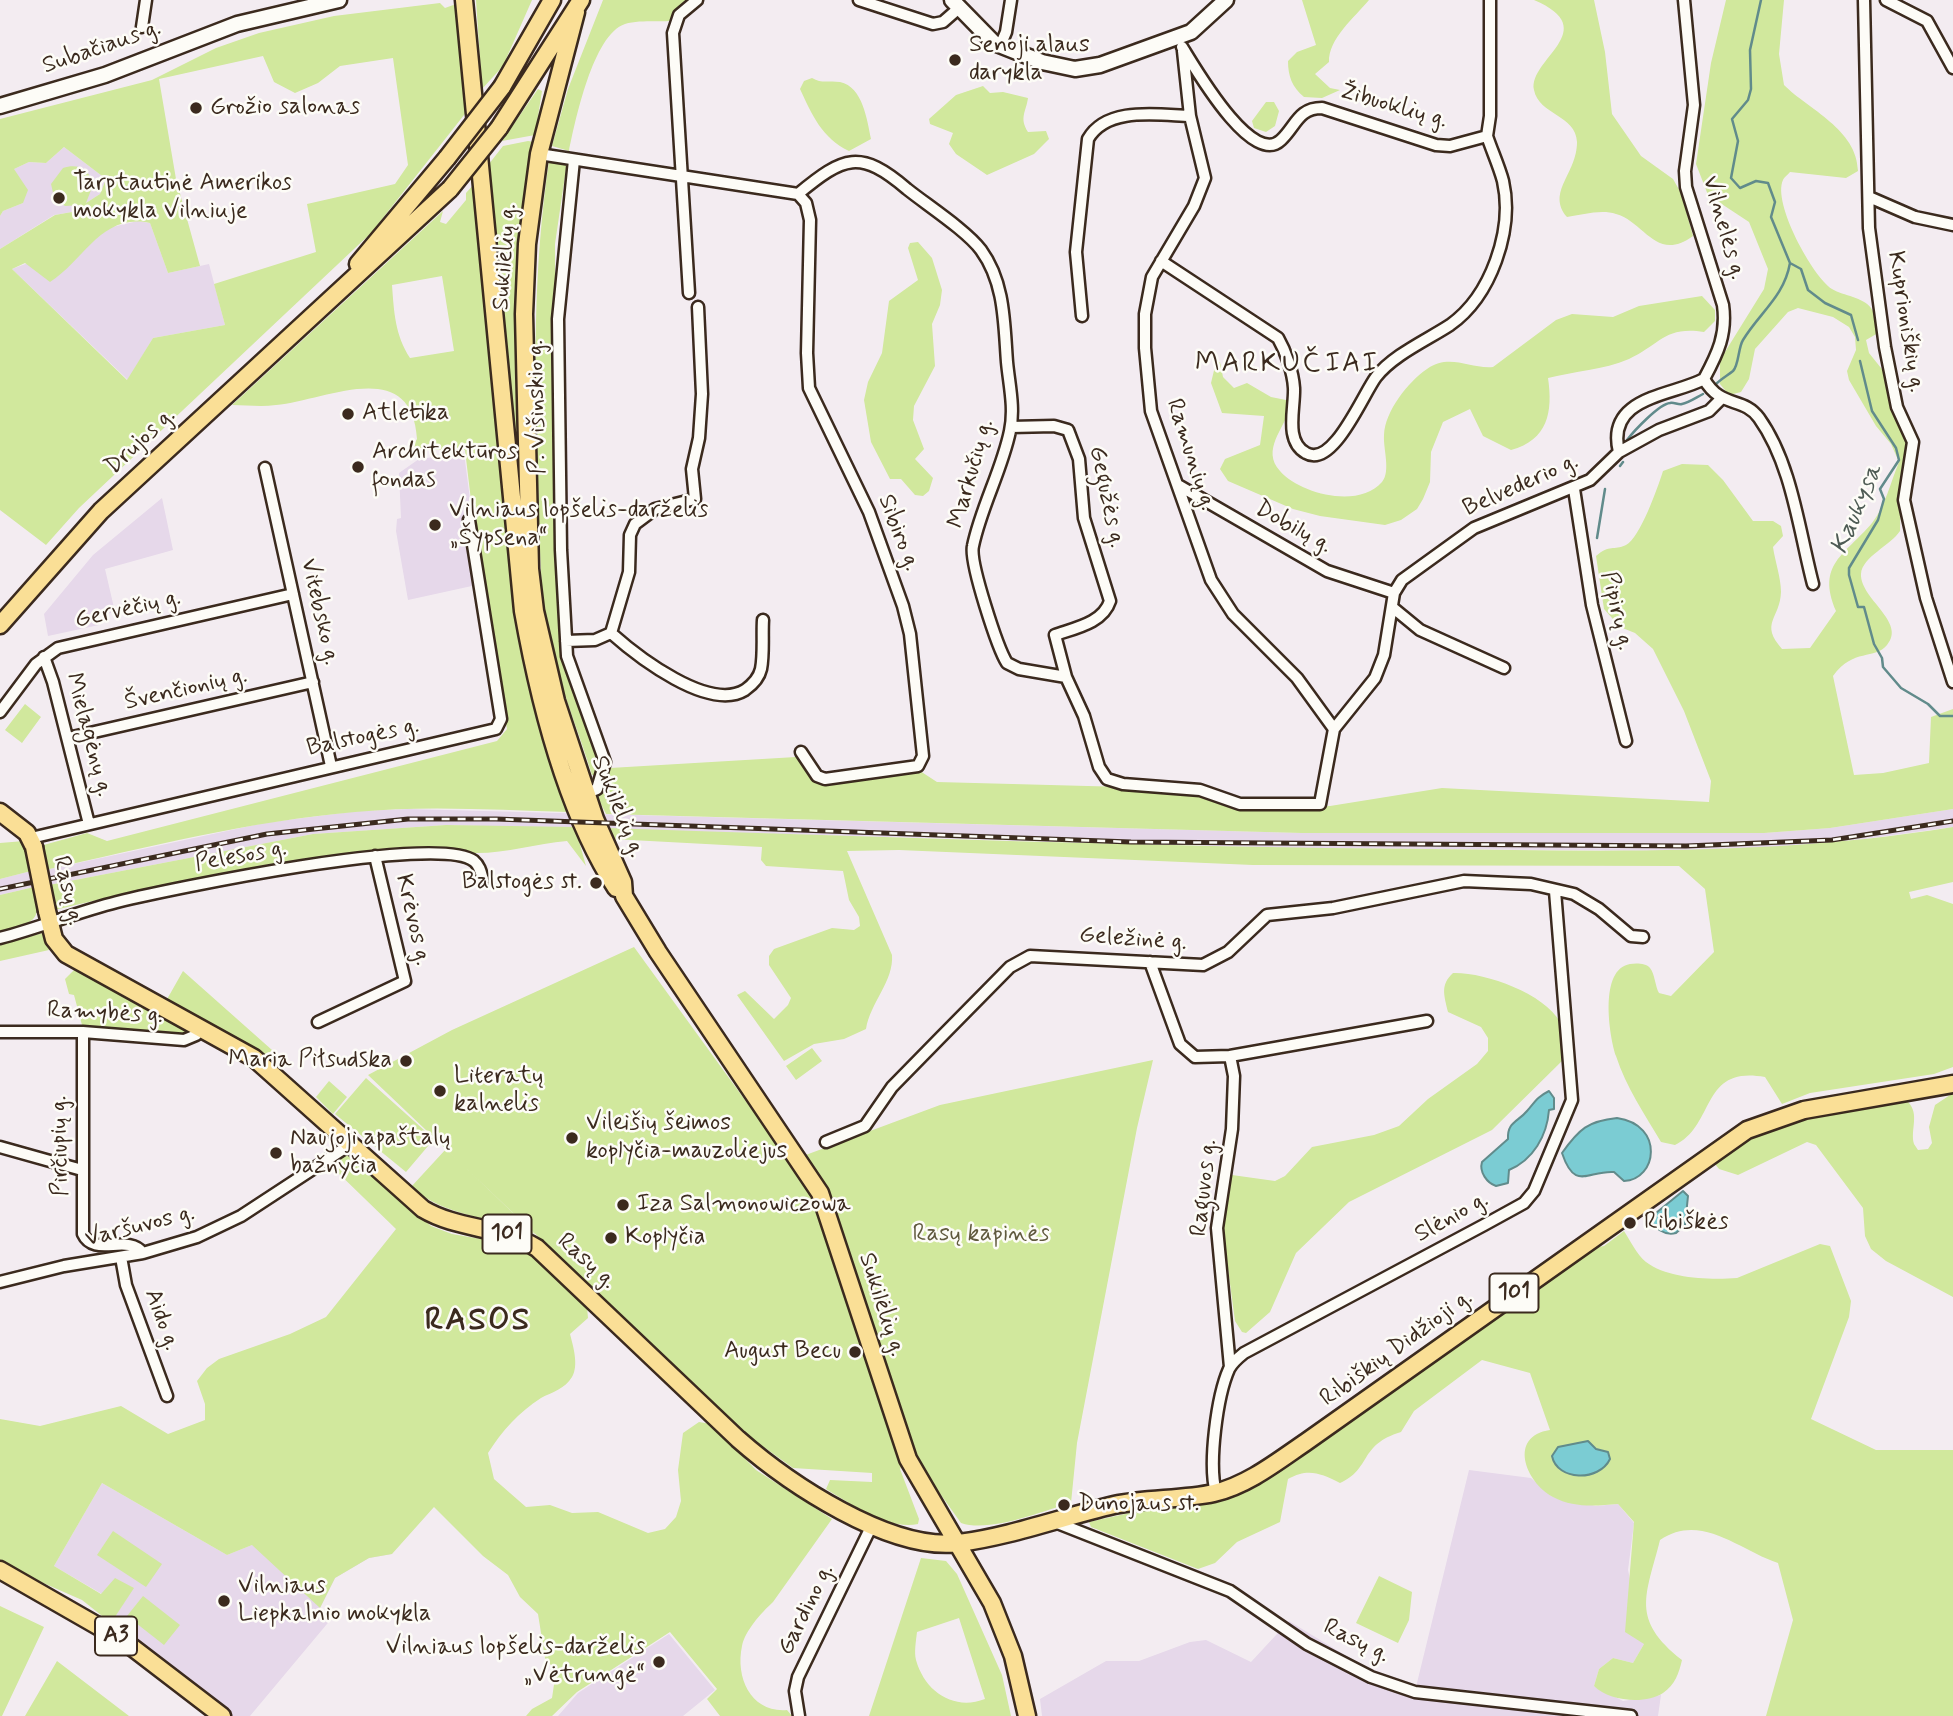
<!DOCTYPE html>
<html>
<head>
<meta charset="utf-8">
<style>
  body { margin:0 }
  canvas { display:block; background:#f3ecf1 }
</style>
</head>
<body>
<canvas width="1953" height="1716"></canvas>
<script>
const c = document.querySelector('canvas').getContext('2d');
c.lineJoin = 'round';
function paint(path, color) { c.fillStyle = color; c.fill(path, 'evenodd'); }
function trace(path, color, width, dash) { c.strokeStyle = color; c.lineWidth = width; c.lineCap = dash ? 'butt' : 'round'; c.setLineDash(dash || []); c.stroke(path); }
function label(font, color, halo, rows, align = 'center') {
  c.font = font + ' Mynerve,sans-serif'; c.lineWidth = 5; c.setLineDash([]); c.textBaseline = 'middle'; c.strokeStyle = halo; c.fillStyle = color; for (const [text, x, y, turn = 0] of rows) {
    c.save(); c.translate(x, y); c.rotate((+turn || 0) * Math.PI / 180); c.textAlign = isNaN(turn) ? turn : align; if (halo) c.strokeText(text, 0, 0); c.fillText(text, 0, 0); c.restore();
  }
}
paint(new Path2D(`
  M64,147L106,179L100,194L72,212L54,215L0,249V216L3,211L23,203L14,169L29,162L46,163Z
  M138,221L150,223L168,273L209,264L225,325L153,338L128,380L12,269L95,238L108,228Z
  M464,453L481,584L408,600L396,531L397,519L401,518L399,473L419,459Z
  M162,498L173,550L105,569L115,612L97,616L99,625L48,636L44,614L93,555Z
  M409,809L1302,833H1764L1830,828L1953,809V827L1812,846L1699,851L1294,848L446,825L313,834L49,885L45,870L264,823L358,811Z
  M31,871L34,887L0,895V879Z
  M1469,1470L1531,1478L1551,1496L1596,1506L1618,1504L1634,1523L1628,1570L1644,1644L1633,1663L1613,1658L1599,1669L1594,1686L1623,1701L1661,1695L1658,1716H1042L1040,1699L1106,1661H1139L1190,1642L1206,1640L1251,1662L1289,1621L1371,1671L1416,1687Z
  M102,1483L227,1555L252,1545L392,1554L369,1558L335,1578L320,1608L332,1618L250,1716H230L114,1628L111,1623L133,1588L102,1594L54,1566Z
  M669,1634L715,1690L683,1716H558L578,1693Z`), '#e6d8ea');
paint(new Path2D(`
  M476,0H532L503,66L482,89Z
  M603,0H690L669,21C656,22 638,20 625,24C593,34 575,122 569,151L552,146L568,89Z
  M1302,0H1369C1355,17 1328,39 1329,62L1315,74L1330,88L1340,90L1322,98L1304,97C1292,87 1288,76 1288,61L1297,52L1316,45Z
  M1534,0H1594L1605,52L1612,114L1641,156L1673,179L1681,193L1693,236C1656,263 1645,222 1616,214C1601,209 1582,215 1567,217C1546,192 1577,174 1577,142C1576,115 1539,115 1534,90C1528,59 1604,30 1534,0Z
  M1726,0H1784L1779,54L1784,85C1809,110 1857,129 1858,171L1846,178L1790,172C1788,175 1784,177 1783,180C1772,203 1813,277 1832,289C1844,296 1863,297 1871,308C1876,315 1877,325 1878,333L1866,340L1869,353L1885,373L1892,405L1907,444L1901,472L1900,531C1891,545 1862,557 1861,574C1860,599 1907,622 1887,645C1875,660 1853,648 1833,676L1854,775L1883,773L1929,763L1931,717L1953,709V809L1830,828L1764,833H1302L606,814L598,798L606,787L610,768L796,757L814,780L823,783L917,769L937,782L1163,788L1242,808L1330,806L1442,788L1709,802L1711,781L1684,711L1653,649L1635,633L1620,627L1604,609L1596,556C1610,544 1613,551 1626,545C1640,538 1658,487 1663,471L1682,464L1708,465L1723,480L1753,521H1773L1781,526L1783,536L1773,547C1775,561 1781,578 1781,592C1780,619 1759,623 1782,649L1810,648L1836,611C1816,564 1845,555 1872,523C1885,507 1891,481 1899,462L1891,444L1876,426L1849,380L1847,371L1856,350L1855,337L1849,327L1833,317L1798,308L1788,312L1755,349L1749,379L1741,392L1729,395L1720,384V360L1764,289L1768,269L1749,222L1708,195L1696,164L1711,63Z
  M440,3L445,8L456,4L468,110L371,233L79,508L46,545L0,510V249L55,215L72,212L82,205L65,206L54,197L51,184L63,168C78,163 90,169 93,185L86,203L100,194L106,179L64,147L46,163L29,162L14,169L28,190L23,203L3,211L0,216V119L152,80L216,48L259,33L334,16ZM263,56L274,82L295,93L318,83L340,66L393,58L408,165L395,184L307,204L316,252L214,284L225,325L153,338L127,380L12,269L25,263L50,282C85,260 101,213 150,223L168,273L200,266L176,179L159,79Z
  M812,78C822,84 829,80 840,82C863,87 867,120 871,139L849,151C822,138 812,115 800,89L804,81Z
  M983,86L990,93L1003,92L1028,98C1026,112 1019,118 1028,132L1046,131L1049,139L1034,154L987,175L956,154L949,144L953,133L930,124L929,119L956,95Z
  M538,89L542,91L535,135L502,141Z
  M1266,102H1274L1279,111L1275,126L1266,132L1254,128L1252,121Z
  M528,141L534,142L517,300L525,578L536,644L572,772L570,773L543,687L525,594L485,169L503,146Z
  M549,161L567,162L555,244L556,503L569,673L600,762L597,775H592C577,725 556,679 547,627C539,581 540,532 538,484C534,375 533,269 549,161Z
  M475,183L511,589L528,680L569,812C498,810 426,805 355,812C250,821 148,847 45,870L40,846L87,833L107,841L497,741L507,729L481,584L465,450H428L412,456L410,451L417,439C412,354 324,401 276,405C261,407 246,405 232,405L443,211L440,222L446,224L466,200V193ZM442,276L454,351L410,358C395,335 394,312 392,285Z
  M918,242L932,258L942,290L940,305L932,324L935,366L914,406L913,420L924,449L915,459L933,478L929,491L923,496L915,495L901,479H890L871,442L864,400L868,382L882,353L889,301L918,280L908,248L910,243Z
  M1702,296L1715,310V321L1704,332C1664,326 1660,345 1629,359C1603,370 1575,371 1548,378C1553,412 1548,440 1511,450L1483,436L1470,409L1443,422L1431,452L1430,482L1423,499L1417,509L1401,520L1385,525L1320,516L1293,509L1228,481L1220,469L1225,459L1260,445L1264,416L1222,413L1211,383L1216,362H1220L1223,377L1234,388L1247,383L1271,397L1286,400L1290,408C1284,429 1261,450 1280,471C1300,494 1359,509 1382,482C1391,471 1383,449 1384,435C1385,411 1408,382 1427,369C1450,353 1469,369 1493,367L1556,320L1572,314L1613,317L1639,306Z
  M25,704L41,717L22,743L5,730Z
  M446,825L575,827L586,866L567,841C535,844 504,854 472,853C451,853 429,848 408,850C289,860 171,882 55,910L49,885L313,834Z
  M1953,827V882L1909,892L1911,899L1927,895L1953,904V1067L1934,1074L1810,1093L1782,1104L1765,1077C1700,1065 1716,1125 1675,1145L1661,1142C1645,1115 1626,1087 1616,1056C1609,1035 1599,969 1630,964C1636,963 1646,963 1650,968C1655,974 1655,986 1659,993L1671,996L1714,952L1705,889L1679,866L1253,865L899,850L847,851L892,955C894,981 870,1003 866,1029L844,1039L814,1044L784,1061L737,995L745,991L774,1019L788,1005L791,998L769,965V956L774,949L832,928L854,930L860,926L859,917L849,900L843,871L766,866L761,860L762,847L612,839L608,828C881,837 1154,847 1427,849C1603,851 1778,856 1953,827Z
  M24,841L31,871L0,879V843Z
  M34,887C43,924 33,922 0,931V895Z
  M43,933L49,950L0,961V944Z
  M634,947L816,1198L903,1464L900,1469L919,1519L918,1524C887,1530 851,1504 826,1489L830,1480L872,1482V1473L793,1468L747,1435L368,1075L452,1030Z
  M74,970L190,1031L184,1034L82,1025L74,995L69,994L65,979Z
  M183,971L272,1050L264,1058L225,1032L166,1001Z
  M1453,973C1484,972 1544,993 1560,1022C1565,1031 1563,1048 1564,1059L1492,1130L1349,1202L1296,1253L1270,1312L1246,1333L1242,1332L1235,1321L1222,1224L1232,1175L1275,1181L1285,1176L1312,1147L1374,1135L1399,1126L1428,1099L1477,1064L1488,1051V1038L1481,1027L1448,1012C1444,995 1440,985 1453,973Z
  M812,1048L822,1061L796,1080L786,1066Z
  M1153,1060L1137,1128L1077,1443L1071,1503C1042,1511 990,1533 961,1523L921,1467L914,1453L803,1156L940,1105Z
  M366,1078L434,1139L406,1172L335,1114Z
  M329,1081L347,1097L333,1114L316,1097Z
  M1953,1093V1297L1886,1261L1871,1249L1865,1236L1863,1208L1816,1145L1807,1142L1738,1175L1719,1169L1715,1164C1749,1124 1857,1107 1908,1102C1920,1114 1910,1130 1914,1144L1918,1150L1928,1149L1932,1143L1929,1127L1935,1105Z
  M446,1149L535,1234C493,1216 446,1218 411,1187Z
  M346,1152L431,1226L452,1234L510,1244L527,1252L587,1307L588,1318L570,1334C573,1346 579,1365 572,1377C565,1389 552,1392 541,1398C519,1412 502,1431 488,1453L494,1479L526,1507L550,1505L572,1513L598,1512L648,1533L665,1529L676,1517L681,1501L678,1470L683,1433L699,1422L711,1424L756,1470L832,1519L773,1602C761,1613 745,1631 742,1646C735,1679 752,1713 787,1710L792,1716H720L707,1699L717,1689L670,1632L577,1692L552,1716H526L532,1709L552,1698L556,1671L545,1658L538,1614L520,1597L508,1575L483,1556L434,1507L392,1554L369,1558L335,1578L320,1608L252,1545L227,1555L102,1483L54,1566L101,1594L115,1578L134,1588L111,1623L82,1600L0,1564V1419L40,1426L121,1406L168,1434L205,1420V1404L197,1381L207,1368L219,1359L290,1334L326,1317L396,1229L331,1166Z
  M1624,1231C1630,1240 1637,1255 1646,1262C1668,1279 1711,1280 1737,1278L1820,1244L1830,1246L1851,1301L1849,1317L1811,1419L1876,1450H1953V1716H1766L1793,1620L1778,1563C1739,1550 1701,1512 1660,1540C1646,1596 1630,1619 1682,1660C1679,1673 1675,1685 1663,1693C1645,1705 1609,1701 1594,1686L1599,1669L1613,1658L1633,1663L1644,1644L1625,1632L1634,1522L1618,1504C1595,1506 1574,1508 1553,1497C1525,1482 1508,1436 1550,1430L1530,1373L1482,1360L1414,1411L1401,1432C1358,1445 1372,1469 1340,1483C1320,1473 1308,1468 1288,1479L1280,1522L1237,1542L1215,1563L1198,1569L1091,1527L1089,1522L1161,1506L1212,1499L1594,1248L1604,1246Z
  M113,1531L162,1564L146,1587L97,1555Z
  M921,1558L946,1561L957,1574L1002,1675L1011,1716H869ZM959,1618L985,1699C954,1711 925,1692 916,1660C914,1652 916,1641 917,1632Z
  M1379,1576L1412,1592L1409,1620L1398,1643L1356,1623Z
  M143,1596L180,1625L164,1645L127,1616Z
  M0,1606L44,1627L2,1716H0Z
  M57,1661L129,1716H25Z`), '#d1e89d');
const water = new Path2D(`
  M1549,1091L1554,1098V1109L1549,1110C1547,1136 1533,1160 1509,1170L1508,1183L1496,1186C1487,1183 1479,1172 1482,1162L1508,1139C1507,1122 1518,1122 1527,1111C1535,1102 1537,1097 1549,1091Z
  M1617,1118C1665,1125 1657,1180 1624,1181L1614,1172C1588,1170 1575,1192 1562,1153C1579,1129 1588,1121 1617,1118Z
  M1683,1191L1688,1196L1685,1225L1676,1233C1665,1236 1652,1228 1651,1217Z
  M1588,1441L1596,1449L1608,1452L1610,1459C1599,1482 1557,1481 1552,1456L1558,1447Z`);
paint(water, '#7bccd3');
trace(water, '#618b8b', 2);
trace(new Path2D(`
  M1761,0L1750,50L1751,89L1748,100L1732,119L1738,141L1731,178L1740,188L1756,181L1768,183L1775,202L1771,217L1790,263L1801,269L1808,290L1825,303L1851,315L1858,340
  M1860,361L1872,411L1896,448L1899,460L1880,489L1884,499L1878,520L1849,568V575L1858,607H1864L1874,644L1882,658L1883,667L1901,688L1928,704L1940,716H1953
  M1716,384C1721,379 1728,375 1733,371C1739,365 1738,348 1743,340C1760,312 1784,297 1790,263
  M1627,440C1634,431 1659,404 1670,403C1674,402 1678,405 1682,404C1688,403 1697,397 1703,394
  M1620,466L1623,462
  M1597,538L1605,489`), '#618b8b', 2.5);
const street = new Path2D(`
  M859,0L933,24L943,22L959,8
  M1684,0L1694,105L1685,171L1686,187L1723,305C1727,334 1718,353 1704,379C1721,409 1743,396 1759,418C1792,464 1799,531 1813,584
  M1864,0L1869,228L1885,347L1897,407L1913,442L1904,500L1926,598L1953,682
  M1886,0L1927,21L1953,68
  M142,27L146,0
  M1000,46L1006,32L1011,0
  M1183,51L1190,116L1205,178L1194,206L1152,277L1145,314V348L1151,411L1211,580L1233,614L1297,678L1334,729
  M1487,136L1490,116V0
  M539,154L798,194C844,156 860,149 907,189C927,205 967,231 981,250C1005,283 1004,323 1007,362C1009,384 1015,408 1010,431C1002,470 981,507 973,546C969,562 998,649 1007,663L1019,669L1066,677
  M574,160L558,319L561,550L567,656L605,762L597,789L582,795
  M798,194L806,203L810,220L807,353L809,388L869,512L903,606L910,634L923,756L918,766L825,779L817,776L801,752
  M1869,197L1915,217L1953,225
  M1161,261L1278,338C1286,352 1293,372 1294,388C1295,408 1284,441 1306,453C1333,469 1363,394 1376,377C1393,355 1427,340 1450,325C1491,296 1514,230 1503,181C1499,166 1492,151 1487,136L1450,146L1436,145L1322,108C1298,108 1296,126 1281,140C1252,168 1194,66 1182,47
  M689,293L673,33L679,15L697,0
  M1082,316L1076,252L1088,139C1107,106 1158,115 1190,116
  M1011,427L1054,426L1068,430L1079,459L1084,518L1110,601C1103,623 1075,628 1055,635L1066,677L1084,716L1099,767L1107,779L1123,784L1200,790L1240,804H1320L1334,729L1375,678L1384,655L1394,593L1402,580L1474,528L1590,480L1619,452L1659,430L1709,411L1721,399
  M1619,452C1605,396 1673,396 1704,379
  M265,468L331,766
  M1178,485L1327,571L1394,593
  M1574,489L1592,605L1626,741
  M1392,607L1420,630L1504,668
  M611,633C638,657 709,712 745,690C752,685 759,678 761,669C764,654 762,635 763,620
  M566,641L595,640L611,633L629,572L630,535L635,524L655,509L695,499L692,469L699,438L702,394L698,307
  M44,657L53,682L89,824
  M0,712L36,664L58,648L293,594
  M68,738L313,682
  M31,838L496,729L501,719L469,520
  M0,938C39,928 77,912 117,902C170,889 438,833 474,861C480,866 481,873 483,880
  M1150,962L1180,1044L1195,1057L1230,1056L1427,1021
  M318,1022L405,981L375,856
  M0,1032H83L184,1040L196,1035L202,1027
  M83,1032V1234C94,1258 128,1233 143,1253
  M826,1142L865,1126L892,1087L940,1038L1010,967L1030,956L1203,965L1228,952L1267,915L1333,908L1464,881L1531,884L1574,894L1599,909L1631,936L1643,937
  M0,1147L82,1170
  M121,1257L126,1285L167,1396
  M0,1282L64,1266L143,1253L197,1237L241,1216L351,1144
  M1230,1367L1217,1228L1232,1129L1234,1076L1230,1056
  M1216,1493C1208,1464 1217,1396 1229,1369C1232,1363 1239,1357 1244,1353L1484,1225L1524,1203L1534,1191L1572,1100L1555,891
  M1055,1522L1230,1591L1307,1644L1371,1677L1415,1692L1631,1716
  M799,1716L795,1691L798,1677L872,1525`);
const secondary = new Path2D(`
  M952,0L994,43L1042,62L1075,69L1100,65L1191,32L1226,0
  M0,106L105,75L237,24L339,0`);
const primary = new Path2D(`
  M464,0L523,611C539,701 566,811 616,888
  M576,12L539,154L527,244L524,314L530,569L535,611L556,701L595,819L623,882L624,896L658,952L820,1193L908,1459L992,1603L1013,1656L1027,1716
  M502,87L552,0
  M499,128L581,0
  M358,264L447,158
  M0,625L101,511L450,189
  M0,812L27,833L34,847
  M47,911L54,939L66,954L254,1058L423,1209C458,1230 502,1226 537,1248L738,1439C788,1483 890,1552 959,1543C1012,1536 1062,1517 1114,1505C1147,1498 1181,1500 1214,1493C1248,1485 1278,1461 1306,1442L1747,1130L1804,1110L1953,1084
  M0,1570L124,1641L222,1716`);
trace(street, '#3b2a1e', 15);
trace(secondary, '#3b2a1e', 19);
trace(primary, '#3b2a1e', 21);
trace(street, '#fdfcf7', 10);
trace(secondary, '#fdfcf7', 14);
trace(primary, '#fadf96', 16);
const rail = new Path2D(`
  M0,889L267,834L408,819H496L1131,842L1686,846L1832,840L1953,821`);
trace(rail, '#3b2a1e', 5);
trace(rail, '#fdfcf7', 2.5, [8]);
const primaryBridge = new Path2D(`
  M447,158L502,87
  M450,189L499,128
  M34,847L47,911`);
trace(primaryBridge, '#3b2a1e', 21, []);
trace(primaryBridge, '#fadf96', 16);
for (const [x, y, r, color] of [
  [955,60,7,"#3b2a1e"],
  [196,108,7,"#3b2a1e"],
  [59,198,7,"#3b2a1e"],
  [348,414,7,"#3b2a1e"],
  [358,467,7,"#3b2a1e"],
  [435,525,7,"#3b2a1e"],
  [596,883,7,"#3b2a1e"],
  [406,1061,7,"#3b2a1e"],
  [440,1091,7,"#3b2a1e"],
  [572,1138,7,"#3b2a1e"],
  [276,1153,7,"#3b2a1e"],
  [623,1205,7,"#3b2a1e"],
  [1630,1223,7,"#3b2a1e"],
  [611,1238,7,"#3b2a1e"],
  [855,1352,7,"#3b2a1e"],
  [1064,1505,7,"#3b2a1e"],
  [224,1601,7,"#3b2a1e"],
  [659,1662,7,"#3b2a1e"]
]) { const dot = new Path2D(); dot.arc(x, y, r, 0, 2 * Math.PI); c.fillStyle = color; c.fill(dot); trace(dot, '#fdfcf7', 2.5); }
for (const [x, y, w] of [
  [507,1234,49],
  [1514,1293,49],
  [116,1636,42]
]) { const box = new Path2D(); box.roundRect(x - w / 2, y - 19.5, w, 39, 5); c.fillStyle = '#fdfcf7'; c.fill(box); trace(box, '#3b2a1e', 2); }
label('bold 23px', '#3b2a1e', null, [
  ["101",507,1234],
  ["101",1514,1293],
  ["A3",116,1636]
]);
label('24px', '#3b2a1e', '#fdfcf7', [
  ["Senoji alaus",969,46],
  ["darykla",969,74],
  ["Grožio salonas",210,108],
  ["Tarptautinė Amerikos",73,184],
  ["mokykla Vilniuje",73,212],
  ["Atletika",362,414],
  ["Architektūros",372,453],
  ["fondas",372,481],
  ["Vilniaus lopšelis-darželis",449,511],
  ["„Šypsena“",449,539],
  ["Balstogės st.",582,883,"right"],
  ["Maria Piłsudska",392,1061,"right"],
  ["Literatų",454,1077],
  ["kalnelis",454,1105],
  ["Vileišių šeimos",586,1124],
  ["koplyčia-mauzoliejus",586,1152],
  ["Naujoji apaštalų",290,1139],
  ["bažnyčia",290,1167],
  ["Iza Salmonowiczowa",637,1205],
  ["Ribiškės",1644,1223],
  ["Koplyčia",625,1238],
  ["August Becu",841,1352,"right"],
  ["Dunojaus st.",1078,1505],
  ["Vilniaus",238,1587],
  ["Liepkalnio mokykla",238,1615],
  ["Vilniaus lopšelis-darželis",645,1648,"right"],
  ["„Vėtrungė“",645,1676,"right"]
], 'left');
label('24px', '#3b2a1e', '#fdfcf7', [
  ["Subačiaus g.",102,48,-19],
  ["Žibuoklių g.",1394,107,16],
  ["Vilnelės g.",1723,228,74],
  ["Sukilėlių g.",506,257,-86],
  ["Kuprioniškių g.",1905,322,81],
  ["P. Višinskio g.",538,407,-91],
  ["Drujos g.",141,442,-43],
  ["Ramunių g.",1190,455,72],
  ["Markučių g.",972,474,-74],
  ["Belvederio g.",1521,486,-24],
  ["Gegužės g.",1106,497,78],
  ["Dobilų g.",1293,528,29],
  ["Sibiro g.",898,533,69],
  ["Gervėčių g.",128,610,-13],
  ["Pipirų g.",1616,611,77],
  ["Vitebsko g.",319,612,77],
  ["Švenčionių g.",186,690,-13],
  ["Mielagėnų g.",88,735,75],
  ["Balstogės g.",363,738,-12],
  ["Sukilėlių g.",617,807,68],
  ["Pelesos g.",241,857,-10],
  ["Rasų g.",67,891,77],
  ["Krėvos g.",412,920,77],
  ["Geležinė g.",1133,940,4],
  ["Ramybės g.",105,1014,3],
  ["Pirčiupių g.",61,1146,-91],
  ["Raguvos g.",1205,1188,-84],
  ["Slėnio g.",1452,1218,-29],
  ["Varšuvos g.",140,1227,-14],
  ["Rasų g.",586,1262,42],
  ["Sukilėlių g.",881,1305,72],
  ["Aido g.",161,1320,70],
  ["Ribiškių Didžioji g.",1397,1349,-36],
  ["Gardino g.",807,1610,-64],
  ["Rasų g.",1356,1642,26]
]);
label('24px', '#605a3e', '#fdfcf7', [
  ["Rasų kapinės",981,1235]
]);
label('italic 26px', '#4e5b54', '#fdfcf7', [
  ["Kaukysa",1858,510,-67]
]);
c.letterSpacing = '2px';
label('28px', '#3b2a1e', '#fdfcf7', [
  ["MARKUČIAI",1287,365]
]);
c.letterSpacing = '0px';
c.letterSpacing = '2px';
label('bold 32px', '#3b2a1e', '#fdfcf7', [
  ["RASOS",478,1322]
]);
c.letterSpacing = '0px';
</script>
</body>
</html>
